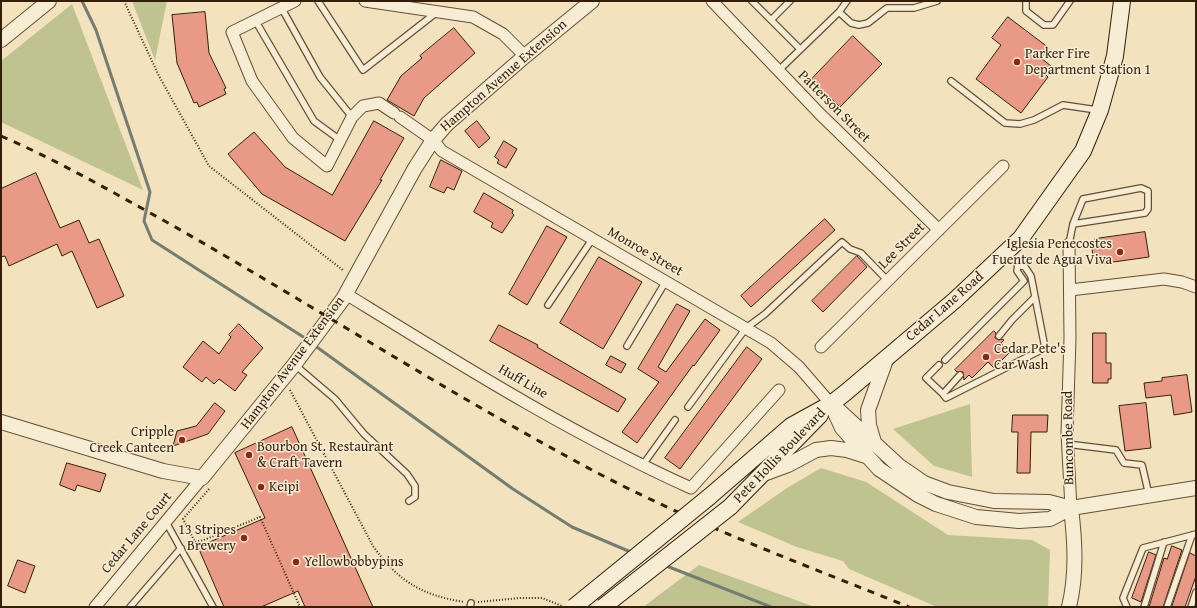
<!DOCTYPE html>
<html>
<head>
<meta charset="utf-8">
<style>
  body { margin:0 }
  #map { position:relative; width:1197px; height:608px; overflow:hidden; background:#f2e3be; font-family:"Gentium Book Plus",serif }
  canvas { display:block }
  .frame { position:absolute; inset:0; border:2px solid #351e07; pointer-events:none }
</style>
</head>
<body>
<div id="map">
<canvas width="1197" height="608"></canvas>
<div class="frame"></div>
</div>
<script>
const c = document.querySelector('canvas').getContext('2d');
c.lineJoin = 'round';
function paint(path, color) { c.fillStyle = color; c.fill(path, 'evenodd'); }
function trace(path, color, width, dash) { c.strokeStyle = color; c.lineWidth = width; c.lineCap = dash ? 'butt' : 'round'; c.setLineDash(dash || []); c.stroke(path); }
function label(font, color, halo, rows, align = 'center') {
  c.font = font + ' "Gentium Book Plus",serif'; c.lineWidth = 3; c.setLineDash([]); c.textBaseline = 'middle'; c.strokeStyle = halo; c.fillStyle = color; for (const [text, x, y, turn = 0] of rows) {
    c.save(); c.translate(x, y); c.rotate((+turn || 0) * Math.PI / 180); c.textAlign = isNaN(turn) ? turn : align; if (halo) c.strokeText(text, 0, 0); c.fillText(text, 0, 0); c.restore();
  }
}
paint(new Path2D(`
  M132,1H167L155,60Z
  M72,4L143,190L1,122V61Z
  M970,404L972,477L934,466L893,429Z
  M821,468L866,482L948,535L1032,540L1050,550L1048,607H937L849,569L843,561L797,547L738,522L787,488Z
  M699,565L815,607H643Z`), '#bec38f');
trace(new Path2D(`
  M82,1L96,30L150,192L144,221L152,240L308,340
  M314,345L513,489L572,527L633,553
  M664,565L771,607`), '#737d71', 3);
const building = new Path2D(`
  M205,12L209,53L226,88L224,89L226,94L199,107L197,102L194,103L177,63L172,15Z
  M1008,17L1049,48L1041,58L1051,66L1045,74L1048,77L1021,113L976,79L1001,45L992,38Z
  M454,28L475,53L424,98L414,116L387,100L401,76L422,58L420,56Z
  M853,36L882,64L840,107L811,80Z
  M374,121L404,138L380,180H382L345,241L262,194L228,154L254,132L285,167L332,195Z
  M477,121L490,138L479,148L465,131Z
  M504,141L517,149L506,168L497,163L499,160L495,157Z
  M441,160L462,171L454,190L447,187L444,193L430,187Z
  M36,173L60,228L79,220L89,243L99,239L124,296L97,308L72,251L62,256L57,244L9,266L5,256L1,257V189Z
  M484,193L513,210L512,213L514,215L502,233L491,227L493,223L474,212Z
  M825,219L835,230L751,307L741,296Z
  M547,226L567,237L527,305L509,294Z
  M1145,232L1149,257L1099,264L1097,256L1093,257L1092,248L1096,247L1095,239Z
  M857,256L867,267L823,312L812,301Z
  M599,257L642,282L603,349L560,323Z
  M677,304L690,311L658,367L666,372L705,319L720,330L694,366L693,365L637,443L622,432L659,382L638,369Z
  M239,324L263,348L242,372L247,375L235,391L219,379L214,384L206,377L202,382L183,367L203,341L219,354L231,337L229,335Z
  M499,325L538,345L537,347L626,399L618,412L490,341Z
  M994,331L996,333L995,338L999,340L1002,339L1004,340L1001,343L1010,352L994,368L988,362L972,378L969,375L964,380L963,372H957L955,370Z
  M1093,333H1106V363H1111V379H1108V383H1093Z
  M747,347L762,359L680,469L665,458Z
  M611,356L626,364L621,373L606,365Z
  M1187,375L1192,412L1174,415L1171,395L1146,398L1144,383L1162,381V378Z
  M215,403L225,411L208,434L173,446L177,431L196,426Z
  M1146,403L1151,448L1125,451L1119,406Z
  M1013,415H1048L1047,432H1031L1030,473H1017L1018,432H1012Z
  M292,427L373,607H305L298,591L261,607H224L198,547L265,518L235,453Z
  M67,463L106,474L100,492L77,485L75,491L60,485Z
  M1172,546L1182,550L1163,607H1149L1164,558L1167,559Z
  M1149,552L1156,555L1141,602L1132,598Z
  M1190,553L1196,556V576L1185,607H1172Z
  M18,560L35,566L25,593L8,586Z`);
paint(building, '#e89a86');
trace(building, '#351e07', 1);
const service = new Path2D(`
  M318,1L363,70L437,12
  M752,1L800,49
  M1026,1V11L1044,25H1053L1070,1
  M281,7L320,77L352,117
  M839,12L847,1
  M255,20L314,121L340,140
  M771,20L790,1
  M778,71L839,12L851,23L859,25L868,23L887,8H914L937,1
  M951,81L1005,123L1020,124L1034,120L1063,105L1097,110
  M1069,244L1073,224L1083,199L1141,188L1148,191V209L1145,213L1073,224
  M548,305L593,238
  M999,336L1012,320L1035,297
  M627,346L666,281
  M945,360L1024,281L1017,271L1018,265
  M295,365L335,399L364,434L407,474L415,486V497L409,501
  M939,365L926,378L943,394L960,375
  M943,394L946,398L1045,348L1031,276L1025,267L1018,265L1007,253
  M688,407L746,328L765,314L842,242L850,249L861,253L888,281
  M1067,444L1116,450L1124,463L1142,465L1149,495
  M642,466L675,420
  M166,522L213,607
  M130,607L181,548
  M470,607L471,603
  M1127,607L1123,598L1143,548L1196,534
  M1144,607L1164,542
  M1167,607L1192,535
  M1191,607L1196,592`);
const minor = new Path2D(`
  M295,1L232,32L252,81L293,138L327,166L352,117L363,106L379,103L394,113
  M365,1L473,17L503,34L525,56
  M712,1L820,114L939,230
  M400,117L433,140L442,151L771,343L799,367L831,404
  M1069,244L1070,338L1067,433L1071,508
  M1070,290L1164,279L1182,282L1196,287
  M346,294C458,363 571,434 691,488L779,390
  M821,347L1003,166
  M95,607L202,478`);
const tertiary = new Path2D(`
  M1,40L49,1
  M831,404L842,428L879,469L918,495L936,504L976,517L1019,521L1050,519L1071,508L1196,488
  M834,406L898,465L924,483L948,492L994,501L1049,502L1071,508
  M1,422L163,471L202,478L294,365L343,299L415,168L433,140L447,124L525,56L592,1
  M874,442L869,425L868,410L887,357
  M761,475L788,465L816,450L831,448L847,450L866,456
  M1069,607C1077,574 1075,541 1071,508`);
const secondary = new Path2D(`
  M709,497L791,426L831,404L845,393L955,300L1021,238L1083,151L1100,110L1115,56L1122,1
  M730,507L820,415`);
trace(service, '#644f35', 8);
trace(minor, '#644f35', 13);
trace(tertiary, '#644f35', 16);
trace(secondary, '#351e07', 18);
trace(new Path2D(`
  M124,1L159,76L209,166L344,271
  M290,390L373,546C398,581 421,595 464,602
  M209,489L183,519L195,542L204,540L260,517L300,607
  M478,602L520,598H542L562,606`), '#351e07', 2, [1, 2]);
trace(service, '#f7edd5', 5.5);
trace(minor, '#f7edd5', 11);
trace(tertiary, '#f7edd5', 14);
trace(secondary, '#f7edd5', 16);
trace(new Path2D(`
  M1,136C59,161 114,193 170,224C307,302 440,388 579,463C685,521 798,562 909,607`), '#351e07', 3, [7, 7]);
const secondaryBridge = new Path2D(`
  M574,607L709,497
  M603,607L730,507`);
trace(secondaryBridge, '#351e07', 18, []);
trace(secondaryBridge, '#f7edd5', 16);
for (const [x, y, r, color] of [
  [1017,62,4,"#8f2418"],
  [1120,252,4,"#8f2418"],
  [986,357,4,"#8f2418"],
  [182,440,4,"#8f2418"],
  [249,455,4,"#8f2418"],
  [261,487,4,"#8f2418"],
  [244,538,4,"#8f2418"],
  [296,562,4,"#8f2418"]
]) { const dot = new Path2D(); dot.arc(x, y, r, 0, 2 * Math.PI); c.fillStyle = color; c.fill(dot); trace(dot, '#f7edd5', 1.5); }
label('14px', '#351e07', '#f7edd5', [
  ["Parker Fire",1025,54],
  ["Department Station 1",1025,70],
  ["Iglesia Penecostes",1112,244,"right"],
  ["Fuente de Agua Viva",1112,260,"right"],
  ["Cedar Pete's",994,349],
  ["Car Wash",994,365],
  ["Cripple",174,432,"right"],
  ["Creek Canteen",174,448,"right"],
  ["Bourbon St. Restaurant",257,447],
  ["& Craft Tavern",257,463],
  ["Keipi",269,487],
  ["13 Stripes",236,530,"right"],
  ["Brewery",236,546,"right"],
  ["Yellowbobbypins",304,562]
], 'left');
label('14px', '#351e07', '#f7edd5', [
  ["Hampton Avenue Extension",504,76,-41],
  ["Patterson Street",834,107,45],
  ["Lee Street",902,246,-45],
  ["Monroe Street",645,252,30],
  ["Cedar Lane Road",945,307,-41],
  ["Hampton Avenue Extension",293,363,-53],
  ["Huff Line",523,382,30],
  ["Buncombe Road",1069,438,-91],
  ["Pete Hollis Boulevard",780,456,-46],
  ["Cedar Lane Court",137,533,-50]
]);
</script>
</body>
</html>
